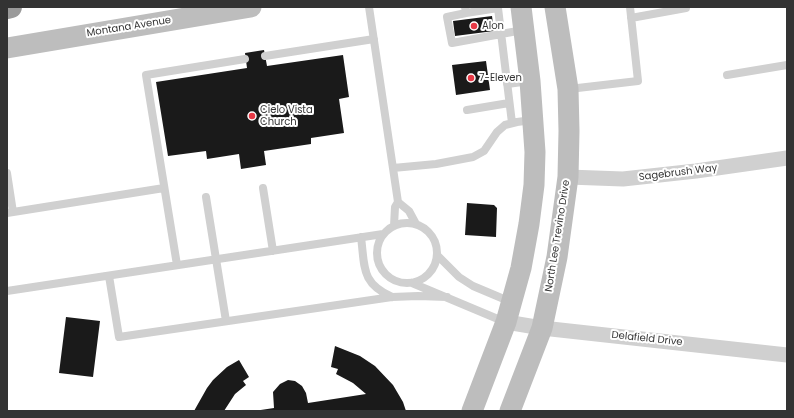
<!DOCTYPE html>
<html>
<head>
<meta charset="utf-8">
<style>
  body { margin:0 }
  #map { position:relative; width:794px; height:418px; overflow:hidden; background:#fff; font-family:Poppins,sans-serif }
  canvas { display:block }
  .frame { position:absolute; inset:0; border:8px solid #333; pointer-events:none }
</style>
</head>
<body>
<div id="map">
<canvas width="794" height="418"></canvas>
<div class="frame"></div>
</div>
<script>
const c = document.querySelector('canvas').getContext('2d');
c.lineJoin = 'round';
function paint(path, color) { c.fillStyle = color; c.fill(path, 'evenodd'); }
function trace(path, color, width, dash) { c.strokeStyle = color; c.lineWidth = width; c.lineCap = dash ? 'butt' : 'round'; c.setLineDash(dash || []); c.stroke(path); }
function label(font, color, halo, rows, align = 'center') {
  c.font = font + ' Poppins,sans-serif'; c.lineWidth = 4; c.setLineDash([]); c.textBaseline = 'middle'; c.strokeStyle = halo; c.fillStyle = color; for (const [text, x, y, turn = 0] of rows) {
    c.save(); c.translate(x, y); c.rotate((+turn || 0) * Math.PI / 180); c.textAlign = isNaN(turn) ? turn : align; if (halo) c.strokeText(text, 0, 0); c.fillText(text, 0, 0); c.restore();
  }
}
paint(new Path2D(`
  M492,16L494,31L455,36L453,21Z
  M264,50L267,66L343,55L349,97L339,99L344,133L311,138V144L264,151L266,165L241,169L239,154L207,159L206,151L168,156L156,82L247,68L245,53Z
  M486,61L490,90L456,95L452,65Z
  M467,203L494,205L497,208L496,237L465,235Z
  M66,317L100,321L93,377L59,373Z
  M335,346L360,356L375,366L393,385L403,402L406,411H254L274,408L273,392L280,384L288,380L295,381L302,386L306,393L308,403L366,394L353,383L336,374L338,369L331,367Z
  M239,360L249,377L243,381L246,385L235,394L224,411H194L207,388L213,380L227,367Z`), '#1a1a1a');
trace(new Path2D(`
  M369,7L398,202
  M465,7L466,13L447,17L452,43L523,30
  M466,13L498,8L512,123
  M631,18L686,8V7
  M265,56L374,39
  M727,75L787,65
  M507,84L530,81
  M569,89L638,81L630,7
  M467,110L509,103
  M393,168L436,164L473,157L484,151L497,132L505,125L517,122L532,120
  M7,173L13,212
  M263,188L273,251
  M206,197L226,321
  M7,213L164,188
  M377 253a30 30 0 1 1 60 0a30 30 0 1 1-60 0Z
  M394,226L395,207L398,202L409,211L416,224
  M361,237C365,268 361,283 392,297
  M437,255L459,277L473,286L511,302
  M177,265L146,75L245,59
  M109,276L119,337L392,297L418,296L447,297
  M412,283L505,322
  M7,291L383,234`), '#d0d0d0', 8);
trace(new Path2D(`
  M568,177L623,179L696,171L787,158
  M506,322L542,328L787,355`), '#d0d0d0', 15);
trace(new Path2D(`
  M7,48L251,7
  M472,411L506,322L521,268L529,224L534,185L535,152L530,81L521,7
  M510,411L542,328L557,257L568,177L569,131L568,89L555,7`), '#bdbdbd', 21);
trace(new Path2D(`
  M7,8L11,7`), '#9a9a9a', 22);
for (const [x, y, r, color] of [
  [474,26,4,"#e63946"],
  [471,78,4,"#e63946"],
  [252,116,4,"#e63946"]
]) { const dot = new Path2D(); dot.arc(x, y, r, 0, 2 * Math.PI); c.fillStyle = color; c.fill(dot); trace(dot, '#fff', 1.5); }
label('10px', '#333', '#fff', [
  ["Alon",482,26],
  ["7-Eleven",479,78],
  ["Cielo Vista",260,110],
  ["Church",260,122]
], 'left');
label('10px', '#333', '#fff', [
  ["Montana Avenue",129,27,-9],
  ["Sagebrush Way",678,173,-7],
  ["North Lee Trevino Drive",558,236,-81],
  ["Delafield Drive",647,339,6]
]);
</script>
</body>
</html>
